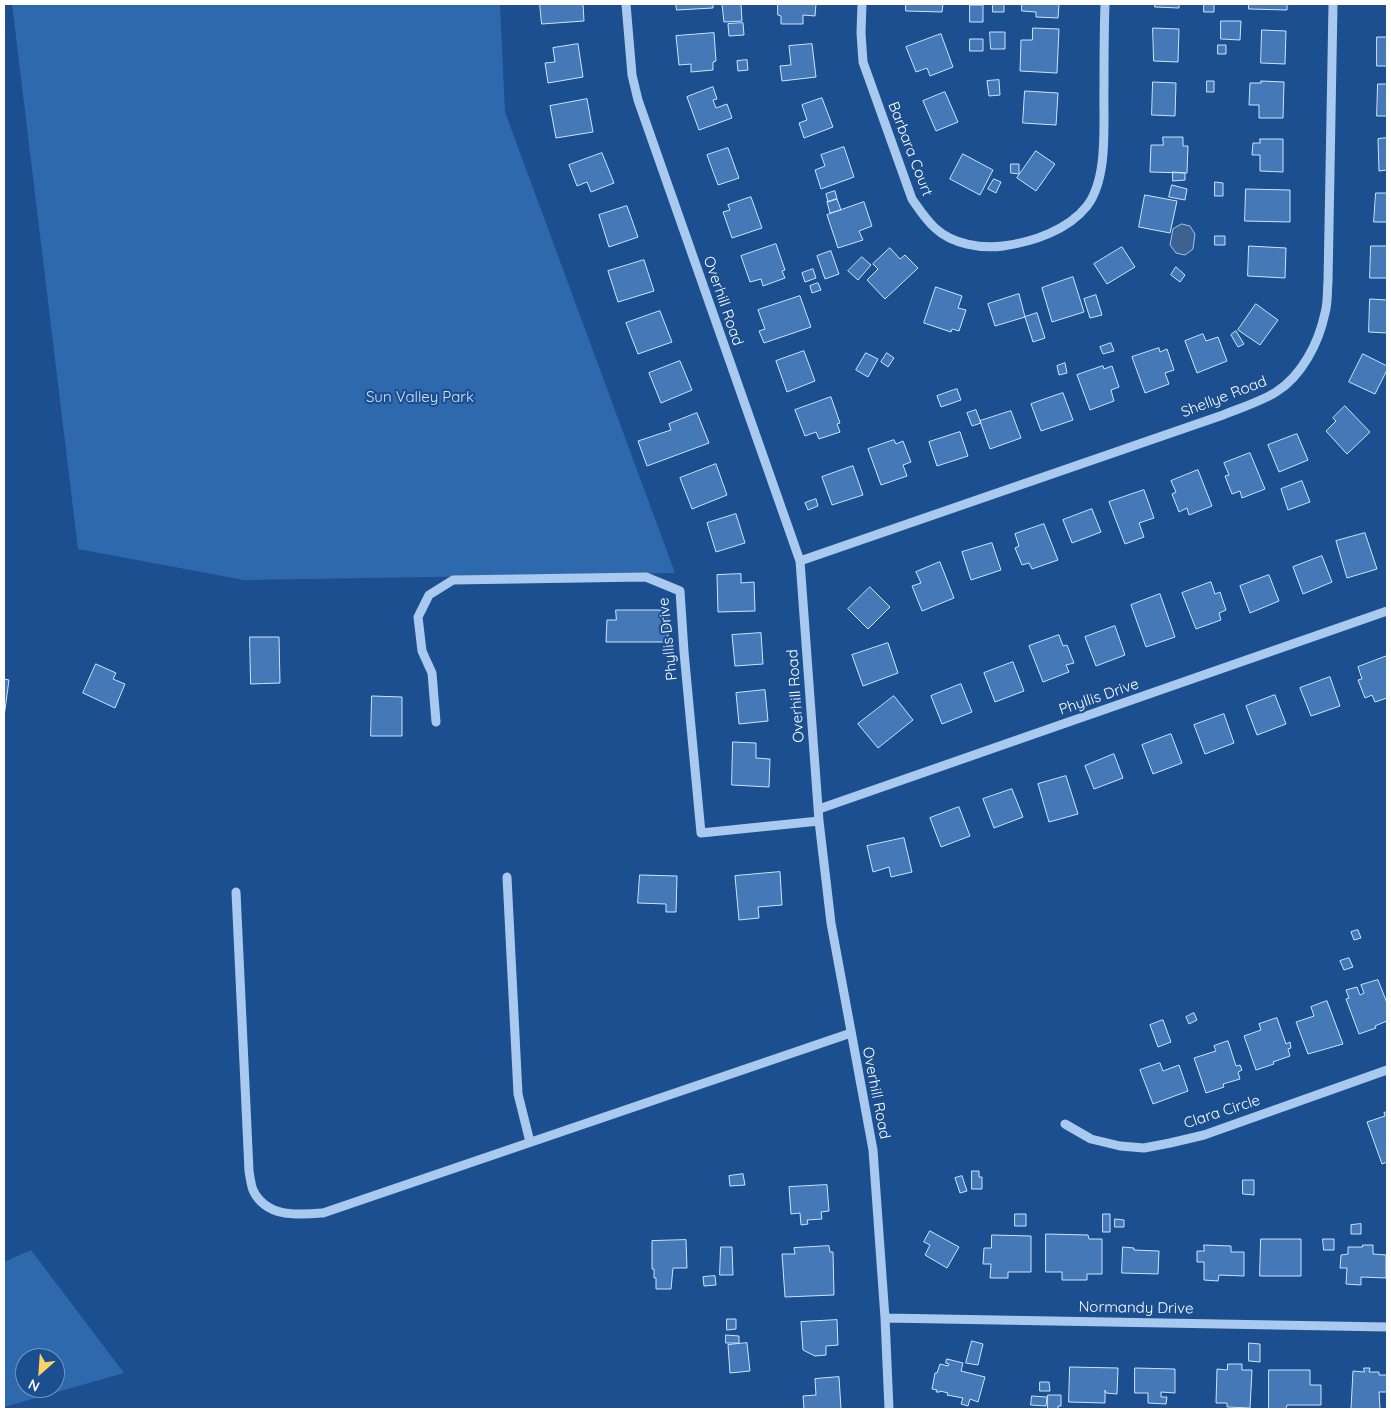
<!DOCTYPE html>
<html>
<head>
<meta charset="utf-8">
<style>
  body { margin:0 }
  #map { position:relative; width:1391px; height:1413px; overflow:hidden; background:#1b4f8f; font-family:Quicksand,sans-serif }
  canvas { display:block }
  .frame { position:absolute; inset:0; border:5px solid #fff; pointer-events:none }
  .north { position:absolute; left:15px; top:1348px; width:50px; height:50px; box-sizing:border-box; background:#1b4f8f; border:1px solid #7695bc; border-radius:50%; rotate:206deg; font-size:14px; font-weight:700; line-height:20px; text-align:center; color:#fff }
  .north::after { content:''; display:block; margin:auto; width:18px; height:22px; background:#ffd166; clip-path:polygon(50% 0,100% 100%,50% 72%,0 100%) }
</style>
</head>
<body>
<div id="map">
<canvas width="1391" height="1413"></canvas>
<div class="frame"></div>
<div class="north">N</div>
</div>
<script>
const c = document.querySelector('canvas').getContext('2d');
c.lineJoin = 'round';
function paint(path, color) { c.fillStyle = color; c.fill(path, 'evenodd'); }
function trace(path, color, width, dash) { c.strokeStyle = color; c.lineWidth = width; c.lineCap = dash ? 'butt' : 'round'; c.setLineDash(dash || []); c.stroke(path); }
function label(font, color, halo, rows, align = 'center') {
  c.font = font + ' Quicksand,sans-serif'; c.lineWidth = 4.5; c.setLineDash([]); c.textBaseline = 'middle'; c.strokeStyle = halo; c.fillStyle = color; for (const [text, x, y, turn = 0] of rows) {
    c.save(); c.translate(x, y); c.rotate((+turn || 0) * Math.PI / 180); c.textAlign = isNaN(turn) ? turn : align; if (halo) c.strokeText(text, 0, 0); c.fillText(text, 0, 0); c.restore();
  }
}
paint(new Path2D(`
  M12,4H500L505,112L675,573L244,580L78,549Z
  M31,1250L124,1373L4,1407V1262ZM25,1358H55V1388H25Z`), '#2e69ad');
const water = new Path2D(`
  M1182,224L1190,226L1195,234L1193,249L1185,255L1176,253L1170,245L1173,229Z`);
paint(water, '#3c6290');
trace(water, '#9cc4f0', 1);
const building = new Path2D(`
  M540,4H583L584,21L542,24Z
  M676,4H713V8L677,10Z
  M741,4L742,21L724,22L722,5Z
  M778,4H816L815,16L803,15V24H781V16L778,15Z
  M906,4H943L942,12L906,11Z
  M993,4H1004V12H993Z
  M1022,4H1059L1058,18L1036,17V12L1022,11Z
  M1155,4H1179V8L1155,7Z
  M1204,4H1214V12H1204Z
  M1249,4H1287V10L1249,9Z
  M970,5H983V22H970Z
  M1221,21H1241L1240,40L1221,39Z
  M743,23L744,35L729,36L728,24Z
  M1033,28L1059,29L1057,73L1020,71L1021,40H1032Z
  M1153,28L1179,29L1178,62L1154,61Z
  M1262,30L1286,31L1285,64L1261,63Z
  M990,32H1005V49H991Z
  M714,33L716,61L713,62V70L691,72V64L679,65L676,36Z
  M941,34L953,67L930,76L927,68L916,72L906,47Z
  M1377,37H1387V66H1377Z
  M970,39H983V51H970Z
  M578,44L583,77L548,83L545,63L555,62L553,48Z
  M812,44L816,77L782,81L780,66L791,65L789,46Z
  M1218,45H1226V54H1218Z
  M747,60L748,70L738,71L737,61Z
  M999,80L1000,95L989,96L987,81Z
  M1207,81H1214V92H1207Z
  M1261,81L1284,82L1283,118H1259V105H1249L1250,83H1261Z
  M1153,82L1176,83L1175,116L1152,115Z
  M1378,84H1387V116H1377Z
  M713,87L717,99L713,100L716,108L727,104L732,118L699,130L687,97Z
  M1025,91L1058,93L1056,125L1023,123Z
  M945,92L958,122L936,131L923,101Z
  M822,98L833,127L804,138L799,123L807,120L802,105Z
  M587,99L593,132L556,138L550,106Z
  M1163,137H1183V146H1188L1187,173L1150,172L1151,145H1163Z
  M1387,138V170L1379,171L1378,139Z
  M1260,139H1283V172L1260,171V155H1252L1253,143H1260Z
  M844,147L854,177L821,189L815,170L825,166L821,155Z
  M728,148L739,178L718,185L707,155Z
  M1036,151L1055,164L1036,191L1017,178Z
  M602,153L614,183L591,192L587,182L577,186L569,165Z
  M963,154L993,170L980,195L950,179Z
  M1011,164H1019V174L1011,173Z
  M1173,172L1185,173V180L1173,181Z
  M994,179L1001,182L996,193L988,189Z
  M1215,182L1223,183V196H1215Z
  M1172,185L1187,189L1185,200L1169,197Z
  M1246,189L1290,190V222L1245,221Z
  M835,191L837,199L828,202L826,194Z
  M1376,193H1387V222H1374Z
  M1145,195L1177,201L1170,233L1139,227Z
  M751,197L762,228L732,238L723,212L730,210L728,205Z
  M837,199L841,210L830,213L827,202Z
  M864,202L872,226L859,231L863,240L838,248L827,215Z
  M627,206L638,237L609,247L599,215Z
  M1215,236H1225V245H1215Z
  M776,244L785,270L782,271L785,278L763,286L761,279L750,282L741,256Z
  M1249,246L1286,248L1285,278L1248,276Z
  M1371,246H1387V278H1370Z
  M1122,247L1135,267L1107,284L1094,264Z
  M890,248L900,259L905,255L918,268L885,299L867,280L878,269L873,264Z
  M831,251L839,274L825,279L817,256Z
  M862,257L871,265L858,280L848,271Z
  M644,260L654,291L618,302L608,271Z
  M1176,267L1185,275L1180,282L1171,275Z
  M813,269L816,278L805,282L802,273Z
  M1073,277L1084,312L1052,322L1042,288Z
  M818,283L821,290L812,293L810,286Z
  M936,287L962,296L958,308L966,310L959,331L952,329L951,332L924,323Z
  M1019,294L1025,317L995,326L988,304Z
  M1096,295L1102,315L1090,318L1084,299Z
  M800,296L811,327L764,343L759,331L765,329L758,310Z
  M1370,299L1387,300V333L1369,332Z
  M1256,304L1278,320L1260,345L1238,330Z
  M660,311L672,342L638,354L626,323Z
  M1037,313L1045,338L1033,342L1025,317Z
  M1236,331L1244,344L1238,347L1231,335Z
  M1203,334L1206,341L1218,337L1227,361L1197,373L1185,341Z
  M1111,343L1114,351L1103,354L1100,347Z
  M1159,348L1160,352L1167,349L1174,370L1165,373L1169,384L1145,393L1132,357Z
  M804,351L815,381L787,392L776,361Z
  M866,353L878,359L868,377L856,370Z
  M887,353L894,358L888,367L881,362Z
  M1363,354L1387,366V370L1375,394L1349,382Z
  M680,361L692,390L661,403L649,373Z
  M1065,363L1067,373L1059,375L1057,366Z
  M1103,366L1104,369L1112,366L1119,387L1111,390L1114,401L1090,410L1077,375Z
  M957,389L961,400L941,407L937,396Z
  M1063,393L1073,420L1041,431L1031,404Z
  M831,397L840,423L837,424L840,432L819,439L816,432L805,436L795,410Z
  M1345,406L1370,432L1347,454L1326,431L1336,421L1333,418Z
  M976,410L981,423L972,426L967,413Z
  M1011,411L1021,438L990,449L980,421Z
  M697,413L709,443L647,466L638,441L671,430L669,424Z
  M960,432L968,456L937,466L929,442Z
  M1297,434L1308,460L1279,472L1268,445Z
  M894,440L896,444L903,441L911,462L903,465L907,476L881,485L868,449Z
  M1250,453L1265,489L1242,498L1240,491L1232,494L1225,476L1229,475L1224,463Z
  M716,464L727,495L692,509L680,478Z
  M853,466L863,495L832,505L822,477Z
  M1198,470L1212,506L1189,515L1187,508L1179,512L1172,494L1176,492L1171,481Z
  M1302,481L1310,502L1288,510L1281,489Z
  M1144,490L1154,518L1139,523L1144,537L1125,544L1109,502Z
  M816,499L818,506L808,510L805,503Z
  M1092,509L1101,532L1072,543L1063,520Z
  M736,514L745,543L716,552L707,523Z
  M1044,524L1058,560L1032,569L1029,563L1022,565L1015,548L1019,546L1015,534Z
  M1365,533L1377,569L1347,578L1336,541Z
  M992,543L1001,570L971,580L962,552Z
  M1322,556L1332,582L1303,594L1293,567Z
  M940,562L954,598L922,611L912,586L921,583L916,572Z
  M741,574V583L754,582L755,611L718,612L717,575Z
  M1269,575L1279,601L1250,613L1240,586Z
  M1211,582L1215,594L1220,592L1226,610L1219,613L1221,620L1196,629L1182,593Z
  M870,587L890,607L868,629L848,609Z
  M1160,594L1175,637L1146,647L1131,605Z
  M616,610H668V642H606L607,620H616Z
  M1115,626L1125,655L1096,666L1085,637Z
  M761,633L763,664L735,666L732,635Z
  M1059,635L1063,646L1067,645L1074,663L1066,665L1069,672L1043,682L1029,646Z
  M250,637H279L280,683L251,684Z
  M888,643L898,673L863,686L852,655Z
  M1387,656V698L1375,702L1372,695L1365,698L1358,680L1362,679L1358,667Z
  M1013,662L1024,691L995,702L984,673Z
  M96,664L116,673L113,679L125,684L115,708L83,693Z
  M1330,677L1340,706L1311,716L1300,688Z
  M4,679L9,680L4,717Z
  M961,684L972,712L942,724L931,696Z
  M765,690L768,721L739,724L736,693Z
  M1275,695L1286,724L1257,735L1246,706Z
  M372,696L402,697V736H371Z
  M894,696L913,720L878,748L858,724Z
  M1224,714L1234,743L1205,754L1194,725Z
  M1171,734L1182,763L1153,774L1142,745Z
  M733,742L756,743V758L770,759L769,787L732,785Z
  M1114,754L1123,778L1094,789L1085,766Z
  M1066,776L1078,814L1049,822L1038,784Z
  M1012,789L1023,817L994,828L983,799Z
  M959,807L970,836L941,847L930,818Z
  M904,838L912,872L891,877L889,867L873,872L867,846Z
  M780,872L782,905L758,907L759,918L739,920L735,876Z
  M640,875L677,876L676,912H666V904L638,903Z
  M1358,930L1361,938L1354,940L1351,932Z
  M1349,958L1353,967L1344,970L1340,961Z
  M1378,980L1387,1003V1021L1375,1026L1376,1028L1359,1034L1346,999L1349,998L1346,990L1357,987L1360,995L1364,993L1361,985Z
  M1327,1001L1343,1044L1308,1054L1296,1022L1314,1016L1311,1007Z
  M1194,1013L1197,1020L1189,1024L1186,1017Z
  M1277,1018L1286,1044L1290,1042L1291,1048L1288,1049L1290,1056L1273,1062L1274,1064L1256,1070L1244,1036L1261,1030L1259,1024Z
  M1163,1020L1171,1042L1158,1047L1150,1025Z
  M1228,1041L1236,1066L1240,1065L1242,1070L1238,1072L1240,1079L1223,1084L1224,1087L1206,1093L1194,1058L1216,1051L1214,1046Z
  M1160,1063L1163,1071L1179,1065L1188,1091L1153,1104L1140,1070Z
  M1387,1112V1162L1382,1164L1367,1122L1385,1116L1384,1113Z
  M972,1171H979V1177H982V1189H972Z
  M743,1174L745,1185L730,1186L729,1176Z
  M962,1176L967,1191L960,1193L955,1178Z
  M1243,1180H1254V1195L1243,1194Z
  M827,1185L829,1211L821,1212L822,1219L807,1220L808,1224L801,1225L800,1213L791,1214L789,1187Z
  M1015,1214H1026V1226H1015Z
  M1103,1214H1110V1232H1103Z
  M1115,1219L1124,1220V1227H1115Z
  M1361,1224V1234H1351V1225Z
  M930,1231L959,1247L947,1268L925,1255L930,1245L924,1242Z
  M1046,1234L1088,1235L1089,1239H1102V1274H1087V1280H1062V1272H1046Z
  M992,1235L1031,1236V1272H1008V1278H990L991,1264H983L984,1248H991Z
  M1261,1239H1301V1276H1260Z
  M1323,1239H1334V1250H1324Z
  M686,1240L687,1268H673L671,1289H656V1278H654V1269H652V1241Z
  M1204,1245L1231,1246V1252H1244V1276L1219,1275L1218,1281L1204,1280V1262H1197V1251H1204Z
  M1363,1245H1373V1254L1386,1255V1278L1361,1277V1285L1346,1284L1347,1268H1340L1341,1255L1348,1254V1247H1362Z
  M829,1246L830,1252H833L834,1295L785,1297L782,1254H795L794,1248Z
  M721,1247H732L733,1275H720Z
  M1123,1247L1134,1248V1250L1159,1251L1158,1274L1122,1273Z
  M715,1276L716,1285L704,1286L703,1277Z
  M727,1319H736V1329L727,1330Z
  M837,1320L838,1345L826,1346V1355L815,1356L803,1350L801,1322Z
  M726,1335L739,1336V1343H726Z
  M972,1341L983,1344L978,1365L966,1363Z
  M747,1343L750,1371L730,1373L728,1345Z
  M1249,1343L1260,1344V1362L1249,1361Z
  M947,1359L963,1363L961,1371L985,1377L978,1402L970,1399L968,1406L961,1404L963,1398L947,1395L948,1393L940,1391V1392H936L937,1390L932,1389L935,1373H937L940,1364L948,1366L949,1364L946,1363Z
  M1228,1364H1242V1370H1252L1250,1408L1227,1407V1403H1216L1217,1369L1227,1370Z
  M1070,1367L1118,1368L1117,1394L1106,1393L1105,1390V1403L1069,1402Z
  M1135,1368L1175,1369V1393L1161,1392V1397H1167L1166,1404L1148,1403V1393H1135Z
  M1364,1368H1370L1369,1372H1379V1375H1387V1392H1379L1380,1409H1351L1353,1371L1364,1372Z
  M1269,1370H1310V1385H1321V1405H1287L1286,1409H1269Z
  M839,1377L841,1409H804L803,1396L816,1395L815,1379Z
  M1040,1382H1049L1050,1391H1040Z
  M1048,1395H1061V1406H1058V1409H1048Z
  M1032,1396L1047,1397L1046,1406L1031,1405Z`);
paint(building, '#4478b7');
trace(building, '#cfe3fa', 1);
trace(new Path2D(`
  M626,4L632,75L638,100L800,561L819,821L831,923L873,1150L885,1318L889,1409
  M862,4L861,33L863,62L912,199C919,209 926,220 935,228C952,244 981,249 1003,246C1033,242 1068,230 1087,206C1109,177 1103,122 1104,87C1104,59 1104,32 1105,4
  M800,561L1223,415C1240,408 1260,402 1276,392C1302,376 1319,342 1325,313C1328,303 1327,292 1328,282L1333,4
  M436,722L432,673L422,651L418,617L429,595L453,580L646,577L680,591L684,652L701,833L819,821
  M819,809L1387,611
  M507,877L518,1094L530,1142
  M236,892L249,1171C250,1177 251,1185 253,1190C266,1218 298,1215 323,1213L851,1033
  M1065,1124L1091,1139L1120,1146L1144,1148L1170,1143L1204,1135L1387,1070
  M885,1318L1387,1327`), '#a9c9ee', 9);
label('15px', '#fff', '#1b4f8f', [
  ["Barbara Court",910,149,69],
  ["Overhill Road",723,301,71],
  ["Shellye Road",1224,397,-21],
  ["Phyllis Drive",668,639,-96],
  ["Overhill Road",796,696,-94],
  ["Phyllis Drive",1099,697,-19],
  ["Overhill Road",876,1093,79],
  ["Clara Circle",1222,1112,-18],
  ["Normandy Drive",1136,1308,1]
]);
label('15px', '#cfe3fa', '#1b4f8f', [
  ["Sun Valley Park",420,397]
]);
</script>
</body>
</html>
